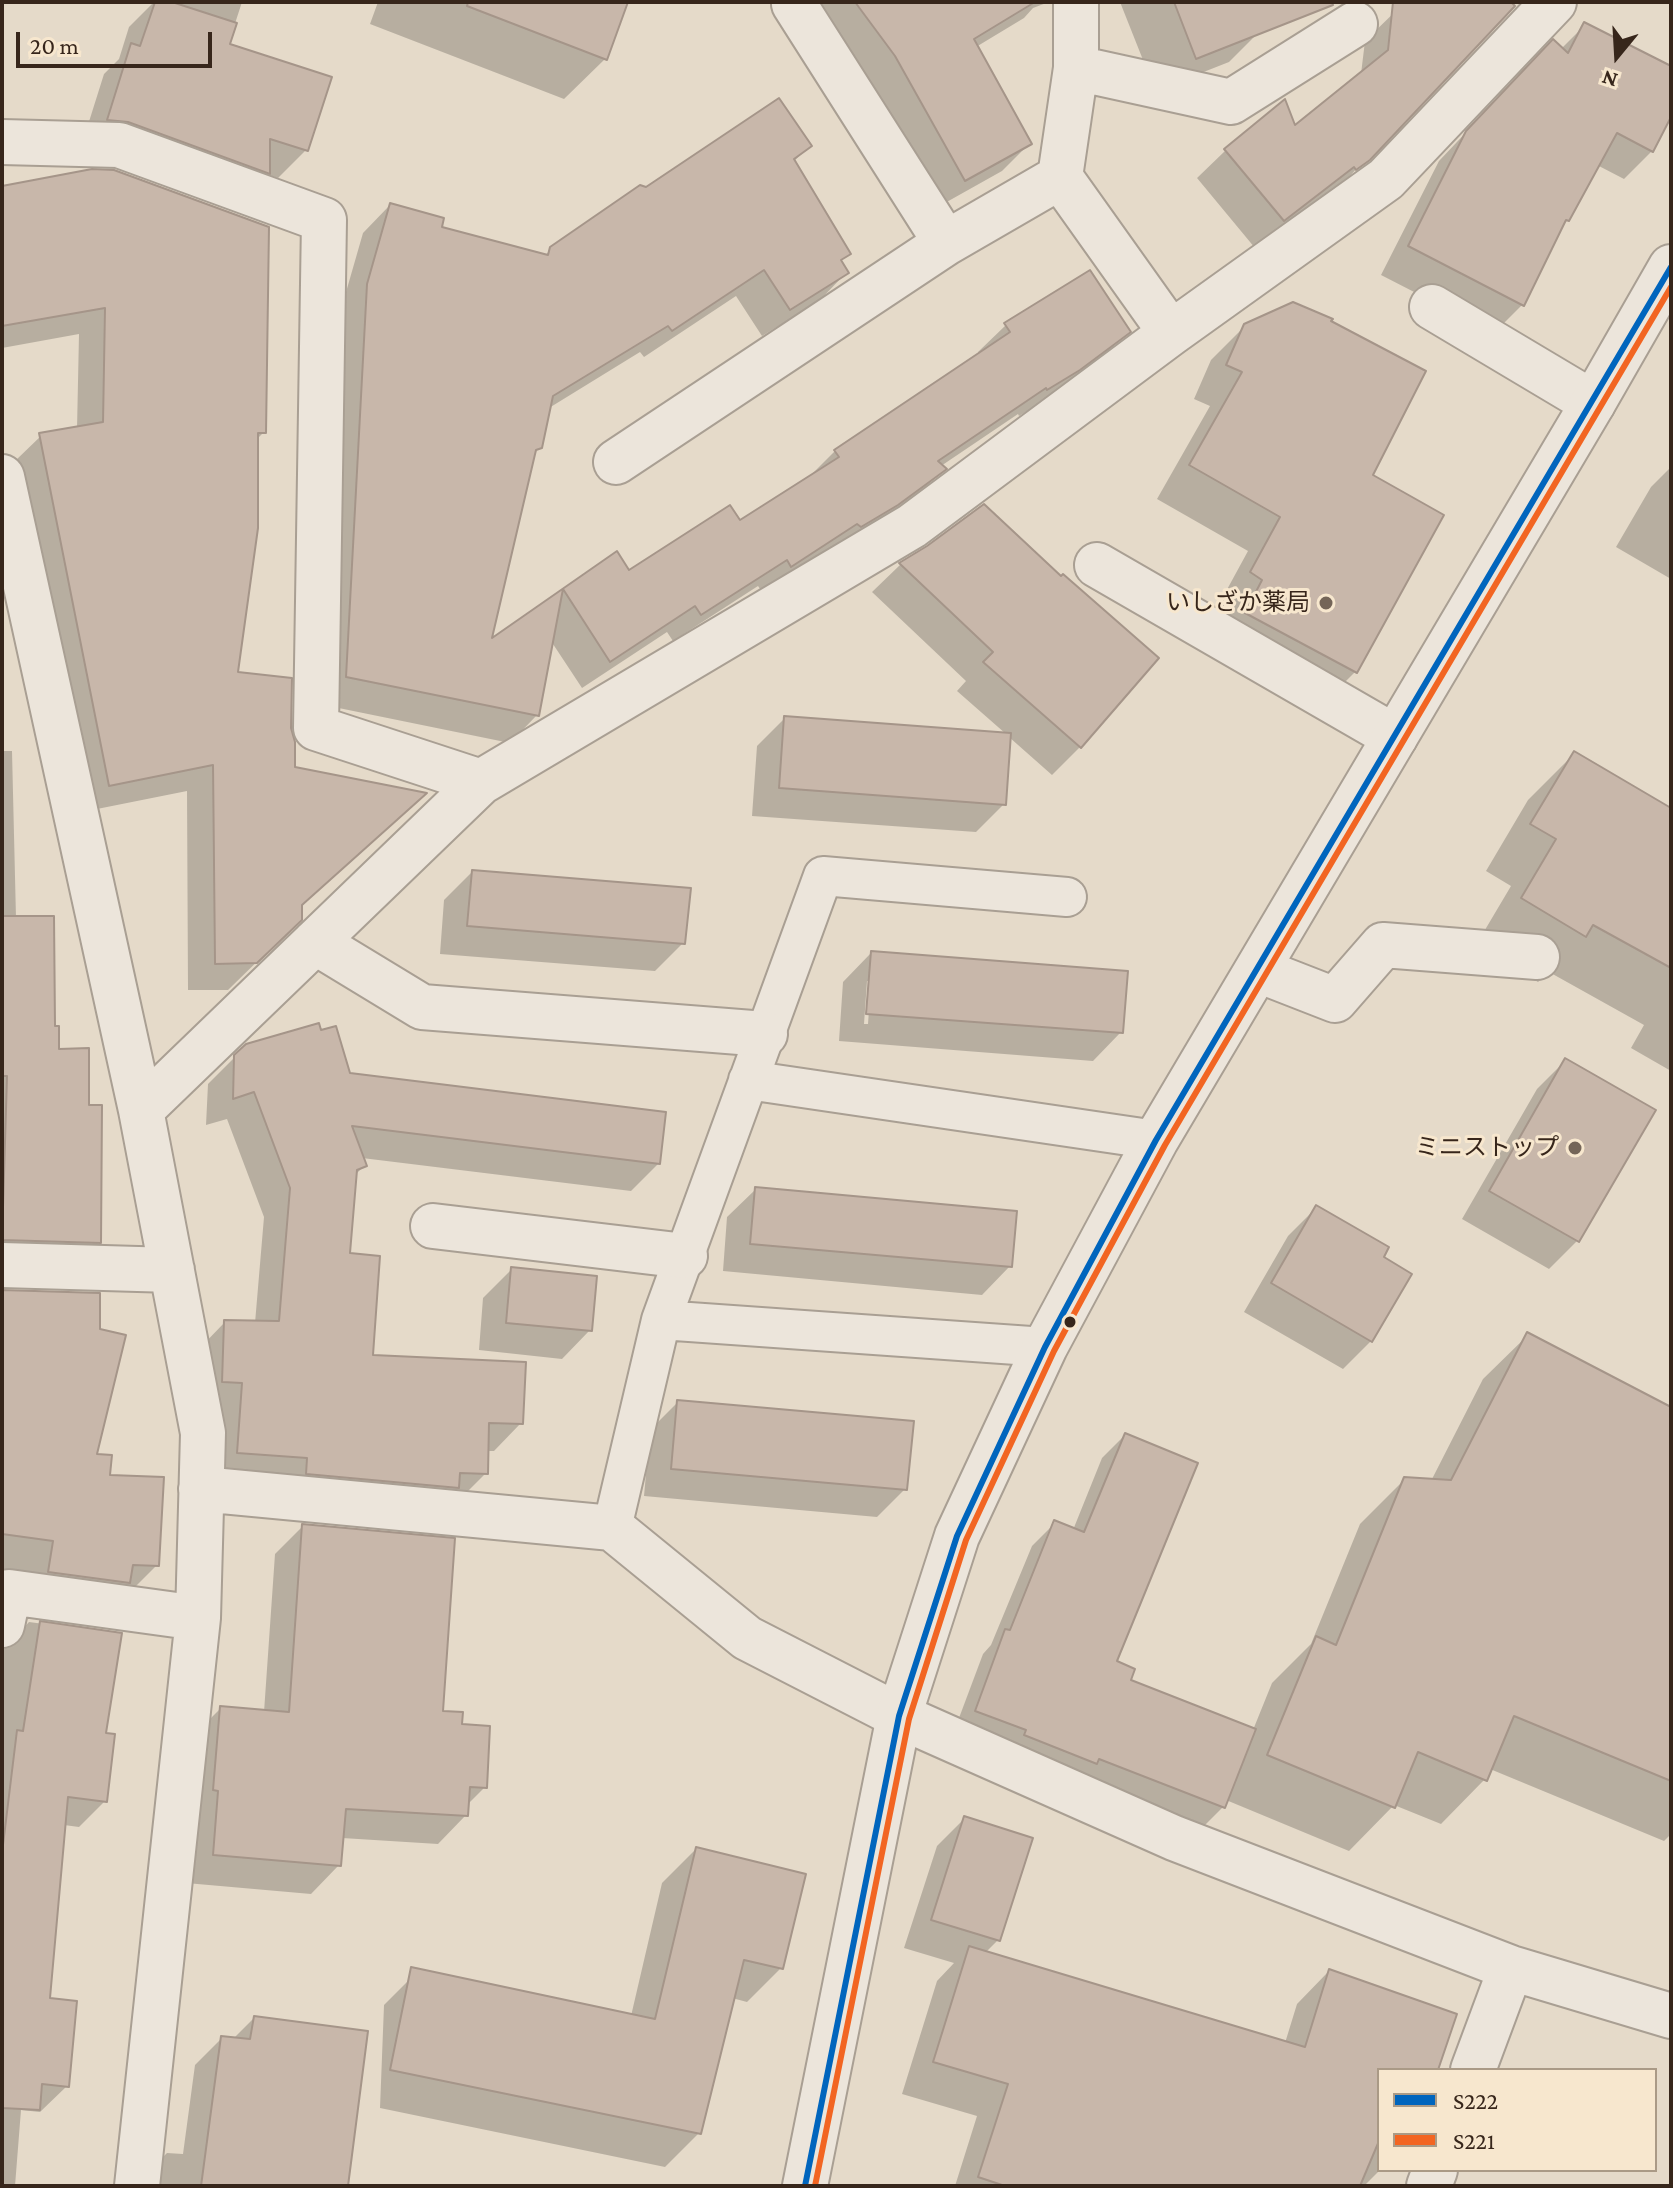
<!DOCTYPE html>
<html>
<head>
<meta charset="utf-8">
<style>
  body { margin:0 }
  #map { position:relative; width:1673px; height:2188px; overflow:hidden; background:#e5dac9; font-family:"Crimson Pro",serif }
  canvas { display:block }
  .frame { position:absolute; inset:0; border:4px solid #37261b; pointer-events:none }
  .legend { position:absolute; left:1377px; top:2068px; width:280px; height:104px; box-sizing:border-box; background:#f7e7ce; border:2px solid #aa9a86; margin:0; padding:10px 14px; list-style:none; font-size:24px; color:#37261b }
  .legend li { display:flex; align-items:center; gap:16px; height:40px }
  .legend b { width:40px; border:2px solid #aa9a86 }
  .north { position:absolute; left:1577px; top:16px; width:80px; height:80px; -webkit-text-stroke:6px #f7e7ce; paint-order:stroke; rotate:198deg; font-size:22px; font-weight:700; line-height:32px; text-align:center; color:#37261b }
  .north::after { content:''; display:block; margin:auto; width:28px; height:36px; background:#37261b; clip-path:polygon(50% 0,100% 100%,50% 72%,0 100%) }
  .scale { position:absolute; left:16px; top:32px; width:196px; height:36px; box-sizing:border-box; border:4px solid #37261b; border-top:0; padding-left:10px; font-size:24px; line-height:28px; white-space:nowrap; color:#37261b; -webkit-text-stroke:6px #f7e7ce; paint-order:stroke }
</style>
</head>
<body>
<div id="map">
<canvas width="1673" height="2188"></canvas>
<div class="frame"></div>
<ul class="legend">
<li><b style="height:10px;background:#0065bd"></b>S222</li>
<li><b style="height:10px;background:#f26522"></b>S221</li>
</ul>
<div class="north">N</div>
<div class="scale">20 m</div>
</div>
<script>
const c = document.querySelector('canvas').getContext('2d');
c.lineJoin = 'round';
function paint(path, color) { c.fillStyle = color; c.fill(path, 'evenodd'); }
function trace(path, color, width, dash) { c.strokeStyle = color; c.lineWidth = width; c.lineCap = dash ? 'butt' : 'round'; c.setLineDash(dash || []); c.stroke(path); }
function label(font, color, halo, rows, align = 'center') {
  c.font = font + ' "Crimson Pro","Noto Sans JP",serif'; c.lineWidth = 6; c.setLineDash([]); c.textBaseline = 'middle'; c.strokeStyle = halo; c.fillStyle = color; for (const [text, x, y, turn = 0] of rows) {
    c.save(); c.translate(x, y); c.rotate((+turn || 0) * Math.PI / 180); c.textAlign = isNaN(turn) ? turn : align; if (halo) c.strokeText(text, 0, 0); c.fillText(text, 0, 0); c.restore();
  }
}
paint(new Path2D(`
  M154,2H242L228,45L306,150L278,178L266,174L240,200L81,147L104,74L119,59L129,27Z
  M378,2H626L605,59L564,99L370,24Z
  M807,2H1049L1033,8L1024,18L976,47L1030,143L1002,171L936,208Z
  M1120,2H1277L1257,34L1229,62L1168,86L1147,70Z
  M1405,2H1508L1339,188L1328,196L1326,194L1255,248L1197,178L1225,151L1294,128L1361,74L1365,41Z
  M1585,25L1671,68V113L1652,151L1624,179L1597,165L1567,220L1560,228L1522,305L1494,333L1381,275L1439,161L1525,70L1561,49Z
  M810,146L793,162L849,253L840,262L846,273L819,301L762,336L736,296L644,357L640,352L549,408L540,447L533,455L489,642L617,554L629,572L740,523L808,478L835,451L979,355L978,352L1006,325L1128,332L1100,359L1050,397L1019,416L1018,414L941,466L944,469L917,496L868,532L763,593L758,586L673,641L667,632L582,688L551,641L537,715L510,743L319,704L340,313L363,233L390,205L440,228L544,256L552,249L647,189Z
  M2,188L264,432L256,440L236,674L289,728L300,907L272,947L228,990H188L187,791L82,812L15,461L43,434L77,429L79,334L2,348Z
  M1245,326L1370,476L1355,672L1322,705L1212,647L1230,614L1218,606L1248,551L1157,499L1210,406L1194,399L1211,360Z
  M1671,467V579L1616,547L1651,487Z
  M928,548L1061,578L1080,747L1052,775L1009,737L1004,804L976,832L752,816L757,746L785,718L1006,734L957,691L966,681L872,592L900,565Z
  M2,751H12L16,918L53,1028L57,1051L87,1107L99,1242L73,1268L2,1266Z
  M1574,754L1671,810V1071L1631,1048L1644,1025L1549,972L1538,982L1476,945L1511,886L1486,871L1528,800Z
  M472,872L683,943L655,971L440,954L444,900Z
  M871,953L1121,1032L1093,1061L839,1041L843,982ZM867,981H871L868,1024H864Z
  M247,1045L658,1164L631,1191L362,1158L365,1165L354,1176L348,1255L370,1357L521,1423L494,1451H486V1473L458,1501L211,1480L198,1350L225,1322L255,1323L264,1217L227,1119L206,1125L208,1084Z
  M1565,1061L1577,1241L1549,1269L1462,1219L1537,1089Z
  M756,1189L1010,1266L982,1295L723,1271L727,1217Z
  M1316,1208L1381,1258L1371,1341L1343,1369L1244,1312L1288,1236Z
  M511,1270L590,1330L562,1359L479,1350L483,1298Z
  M2,1292L157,1565L131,1591L2,1595Z
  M1528,1335L1671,1427V1834L1664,1841L1490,1769L1485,1779L1441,1824L1394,1805L1349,1851L1226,1800L1223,1807L1200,1830L953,1734L983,1654L991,1645L1032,1546L1055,1523L1073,1530L1102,1458L1125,1435L1115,1662L1128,1681L1253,1730L1272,1683L1311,1644L1360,1524L1405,1479L1431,1481L1483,1379Z
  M678,1402L905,1489L877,1517L644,1496L650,1430Z
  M303,1526L440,1713L460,1726L485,1787L467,1805L466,1815L438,1844L342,1838L339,1865L311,1894L186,1883L193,1736L221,1708L264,1712L275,1554Z
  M29,1622L120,1634L104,1734L105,1801L79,1827L64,1825L48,2000L67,2086L40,2112L21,2110L15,2186H2V1651Z
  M965,1818L998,1940L985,1953L1285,2043L1297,2004L1329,1971L1436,2070H1379L1380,2170L1364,2186H955L977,2116L902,2094L937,1981L954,1963L904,1948L937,1846Z
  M696,1849L781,1968L747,2002L732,1998L699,2133L665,2167L380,2108L384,2005L418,1971L631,2016L662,1883Z
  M254,2018L317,2186H140V2180L167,2153L183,2154L195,2065L222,2038L233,2039Z`), '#0003');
const building = new Path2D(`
  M155,2H172L237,23L230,44L332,77L308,151L270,139V174L128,122L107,120L131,43L140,46Z
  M468,2H628L607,60L467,6Z
  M855,2H1035L974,39L1032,144L965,181L895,56Z
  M1174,2H1332L1333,5L1196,59Z
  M1393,2H1511L1515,6L1370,160L1356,170L1354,167L1284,221L1224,149L1285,99L1295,125L1388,50Z
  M1584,22L1671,66V117L1653,152L1617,133L1569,221L1566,220L1524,306L1408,246L1466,131L1553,39L1568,53Z
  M779,98L812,146L794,159L851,254L841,260L849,273L790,310L764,270L672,331L668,326L553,396L542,448L536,450L492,638L617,551L629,570L730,505L740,520L839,457L834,450L1010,332L1004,323L1090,270L1131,332L1080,370L1047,390L1046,388L938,461L947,469L898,505L861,527L857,524L791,567L787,560L701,615L695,606L610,662L563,589L539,716L346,677L367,284L390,203L444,218L442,227L548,255L550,247L640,185L646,187Z
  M92,169L114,170L269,227L266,433H258V528L238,672L292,678L291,728L295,742V767L427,793L302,905V920L257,963L215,964L213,765L109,786L39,433L103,422L105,308L2,326V186Z
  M1293,302L1333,319L1331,321L1426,371L1373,475L1444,515L1357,673L1245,613L1262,580L1250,572L1280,517L1189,465L1242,372L1226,365L1244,324Z
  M984,504L1061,576L1063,574L1159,658L1081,748L983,662L993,652L899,563L927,546Z
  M784,716L1011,733L1006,805L779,788Z
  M1574,751L1671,808V968L1593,925L1586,937L1521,898L1556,839L1530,824Z
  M472,870L691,888L685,944L467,926Z
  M2,916H54L55,1026H59V1049L89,1048V1105H102L101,1243L2,1240L7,1076H2Z
  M871,951L1128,971L1123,1033L866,1014Z
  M319,1023L321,1030L336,1026L350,1073L666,1112L660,1164L352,1126L367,1166L357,1170L350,1253L380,1256L373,1355L526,1362L523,1424L489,1423L488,1474L460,1473L459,1488L306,1474L307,1458L237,1453L242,1383L222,1382L224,1320L279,1321L290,1188L254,1092L233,1099L234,1055L246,1044Z
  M1565,1058L1656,1110L1579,1242L1489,1191Z
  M755,1187L1017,1211L1012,1267L750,1244Z
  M1316,1205L1389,1247L1384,1257L1412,1274L1372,1342L1271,1283Z
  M511,1267L597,1276L592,1331L506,1323Z
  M2,1290L100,1293V1329L126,1335L97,1454L112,1455L110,1475L164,1477L159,1566L133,1565L130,1583L48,1572L53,1541L2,1534Z
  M1527,1332L1671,1407V1781L1514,1716L1487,1781L1418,1752L1395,1808L1267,1755L1316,1636L1336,1645L1404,1477L1451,1480Z
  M677,1400L914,1421L907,1490L671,1469Z
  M1125,1433L1198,1463L1117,1661L1135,1669L1131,1680L1256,1729L1225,1808L1099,1759L1097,1764L1024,1735L1026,1730L975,1711L1005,1629L1010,1630L1054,1520L1084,1532Z
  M302,1524L455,1538L443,1711L463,1712L462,1724L490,1726L487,1788L470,1787L468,1816L346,1809L341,1866L213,1855L218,1791L213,1790L220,1706L289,1712Z
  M40,1621L122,1633L106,1733L115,1734L107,1802L68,1797L50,1998L77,2001L69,2087L42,2084L40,2110L2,2108V1853L17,1730L23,1731Z
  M964,1816L1033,1838L1000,1941L931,1920Z
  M696,1847L806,1874L783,1969L744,1960L701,2134L390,2070L411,1967L655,2019Z
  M969,1946L1305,2047L1329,1969L1457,2014L1438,2070H1379V2141L1360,2186H1005L978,2177L1008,2084L933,2062Z
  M254,2016L368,2031L348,2186H201L221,2036L250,2039Z`);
paint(building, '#c8b7aa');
trace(building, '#a59589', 2);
const service = new Path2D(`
  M748,1080L1156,1140
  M1045,1347L661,1320L823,876L1067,897
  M612,1528L661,1320`);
const minor = new Path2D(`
  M794,4L946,243
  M1076,68L1231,102L1355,24
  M2,142L119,145L324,220L316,728L481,782
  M1432,307L1593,403
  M1171,333L1386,179L1554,2
  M616,462L946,243L1060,177
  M2,477L141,1110L203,1433L198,1618L137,2186
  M1097,565L1395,737
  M315,942L422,1007L765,1034
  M1258,970L1335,1000L1383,945L1537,957
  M141,1110L481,782L912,526L1171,333L1060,177L1076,68V2
  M433,1226L685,1256
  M2,1265L172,1270
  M201,1489L612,1528L747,1638L899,1716L1174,1838L1511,1968L1671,2016
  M2,1625L9,1592L198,1618
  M1473,2070L1511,1968
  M1429,2186L1435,2170`);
const tertiary = new Path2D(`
  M805,2186L899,1716L957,1536L1045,1347L1156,1140L1593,403L1671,267`);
trace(service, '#a99f93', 42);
trace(minor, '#a99f93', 48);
trace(tertiary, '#a99f93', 48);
trace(service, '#ece5db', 38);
trace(minor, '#ece5db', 44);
trace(tertiary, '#ece5db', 44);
trace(new Path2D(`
  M805,2186L899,1716L957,1536L1045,1347L1156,1140L1671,267`), '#0065bd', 6);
trace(new Path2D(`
  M815,2186L909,1719L966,1540L1054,1351L1165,1145L1671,287`), '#f26522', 6);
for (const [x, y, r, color] of [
  [1326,603,8,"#746558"],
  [1575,1148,8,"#746558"],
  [1070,1322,7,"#37261b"]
]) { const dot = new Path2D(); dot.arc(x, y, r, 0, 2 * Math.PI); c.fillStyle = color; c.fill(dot); trace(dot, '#f7e7ce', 3); }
label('24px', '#37261b', '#f7e7ce', [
  ["いしざか薬局",1310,603],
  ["ミニストップ",1559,1148]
], 'right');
</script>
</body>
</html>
